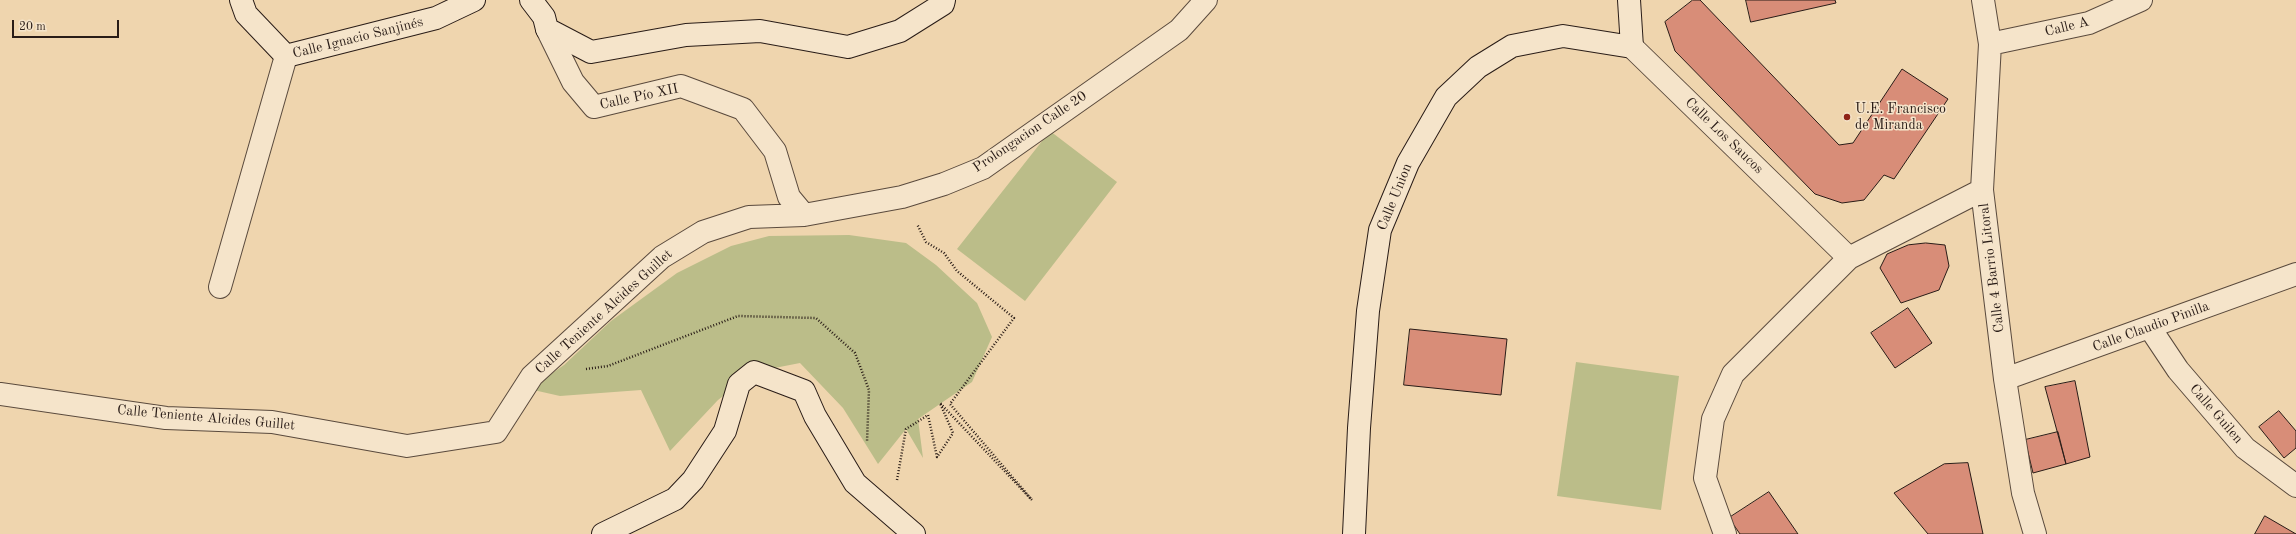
<!DOCTYPE html>
<html>
<head>
<meta charset="utf-8">
<style>
  body { margin:0 }
  #map { position:relative; width:2296px; height:534px; overflow:hidden; background:#efd5ae; font-family:"Old Standard TT",serif }
  canvas { display:block }
  .scale { position:absolute; left:12px; top:20px; width:107px; height:18px; box-sizing:border-box; border:2px solid #291c17; border-top:0; padding-left:5px; font-size:12px; line-height:14px; white-space:nowrap; color:#291c17; -webkit-text-stroke:3px #f5e4ca; paint-order:stroke }
</style>
</head>
<body>
<div id="map">
<canvas width="2296" height="534"></canvas>
<div class="scale">20 m</div>
</div>
<script>
const c = document.querySelector('canvas').getContext('2d');
c.lineJoin = 'round';
function paint(path, color) { c.fillStyle = color; c.fill(path, 'evenodd'); }
function trace(path, color, width, dash) { c.strokeStyle = color; c.lineWidth = width; c.lineCap = dash ? 'butt' : 'round'; c.setLineDash(dash || []); c.stroke(path); }
function label(font, color, halo, rows, align = 'center') {
  c.font = font + ' "Old Standard TT",serif'; c.lineWidth = 3; c.setLineDash([]); c.textBaseline = 'middle'; c.strokeStyle = halo; c.fillStyle = color; for (const [text, x, y, turn = 0] of rows) {
    c.save(); c.translate(x, y); c.rotate((+turn || 0) * Math.PI / 180); c.textAlign = isNaN(turn) ? turn : align; if (halo) c.strokeText(text, 0, 0); c.fillText(text, 0, 0); c.restore();
  }
}
paint(new Path2D(`
  M1050,131L1117,182L1025,301L957,249Z
  M849,235L906,243L936,265L977,303L992,337L972,382L918,419L923,458L906,429L878,464L843,408L800,363L754,372L718,400L670,451L641,390L560,396L529,389L564,365L611,321L677,273L731,246L769,236Z
  M1576,362L1679,376L1661,510L1557,496Z`), '#bbbd89');
const building = new Path2D(`
  M1693,0H1700L1839,145L1853,143L1902,69L1948,99L1894,179L1884,175L1864,200L1842,203L1815,194L1675,51L1665,22Z
  M1746,0H1835L1836,3L1751,22Z
  M1926,243L1945,245L1949,266L1939,290L1901,303L1880,268L1887,254L1908,245Z
  M1908,308L1932,343L1895,368L1871,333Z
  M1410,329L1507,339L1501,395L1404,385Z
  M2075,381L2090,457L2066,464L2045,387Z
  M2279,411L2296,431V448L2284,458L2259,427Z
  M2058,432L2066,464L2033,473L2025,440Z
  M1968,463L1983,534H1928L1894,493L1944,464Z
  M1769,492L1798,534H1740L1729,518Z
  M2265,516L2296,534H2255Z`);
paint(building, '#d88d78');
trace(building, '#291c17', 1);
const street = new Path2D(`
  M1983,0L1990,44L1982,190L2005,379L2023,493L2035,534
  M547,29L573,82L594,107L681,86L743,109L775,151L789,197L804,215
  M1990,44L2089,23L2141,0
  M1632,47L1849,258
  M220,287L286,56
  M2150,328L2178,370L2245,448L2296,486
  M2005,379L2296,274
  M0,394L166,418L272,422L407,446L496,432L532,376L662,257L703,232L749,217L804,215L902,197L944,184L983,168L1179,30L1206,0
  M1725,534L1705,478L1713,419L1733,374L1849,258L1982,190`);
const secondary = new Path2D(`
  M241,0L246,14L286,56L436,18L474,0
  M531,0L544,17L547,29L591,52L686,35L760,31L848,47L900,31L943,4L944,0
  M603,534L675,499L693,480L725,431L739,384L754,372L804,391L815,416L855,483L914,534
  M1354,534L1359,428L1368,311L1380,230L1408,163L1446,97L1478,67L1512,46L1563,36L1632,47L1629,0`);
trace(street, '#5a4a3d', 24);
trace(secondary, '#291c17', 24);
trace(new Path2D(`
  M586,369L608,366L738,316L816,318L855,353L869,390L867,442
  M897,480L906,429L928,415L937,457L953,433L940,403L1032,500L950,404L1014,318L957,271L944,253L926,242L917,224`), '#291c17', 2.5, [1, 2]);
trace(street, '#f5e4ca', 22);
trace(secondary, '#f5e4ca', 22);
for (const [x, y, r, color] of [
  [1847,117,4,"#8f2418"]
]) { const dot = new Path2D(); dot.arc(x, y, r, 0, 2 * Math.PI); c.fillStyle = color; c.fill(dot); trace(dot, '#f5e4ca', 1.5); }
label('14px', '#291c17', '#f5e4ca', [
  ["Calle A",2067,27,-14],
  ["Calle Ignacio Sanjinés",358,38,-14],
  ["Calle Pío XII",639,97,-12],
  ["Prolongacion Calle 20",1030,132,-34],
  ["Calle Los Saucos",1724,136,44],
  ["Calle Union",1395,197,-68],
  ["Calle 4 Barrio Litoral",1992,268,-97],
  ["Calle Teniente Alcides Guillet",604,312,-42],
  ["Calle Claudio Pinilla",2151,327,-20],
  ["Calle Guilen",2216,414,49],
  ["Calle Teniente Alcides Guillet",206,418,5]
]);
label('14px', '#291c17', '#f5e4ca', [
  ["U.E. Francisco",1855,109],
  ["de Miranda",1855,125]
], 'left');
</script>
</body>
</html>
